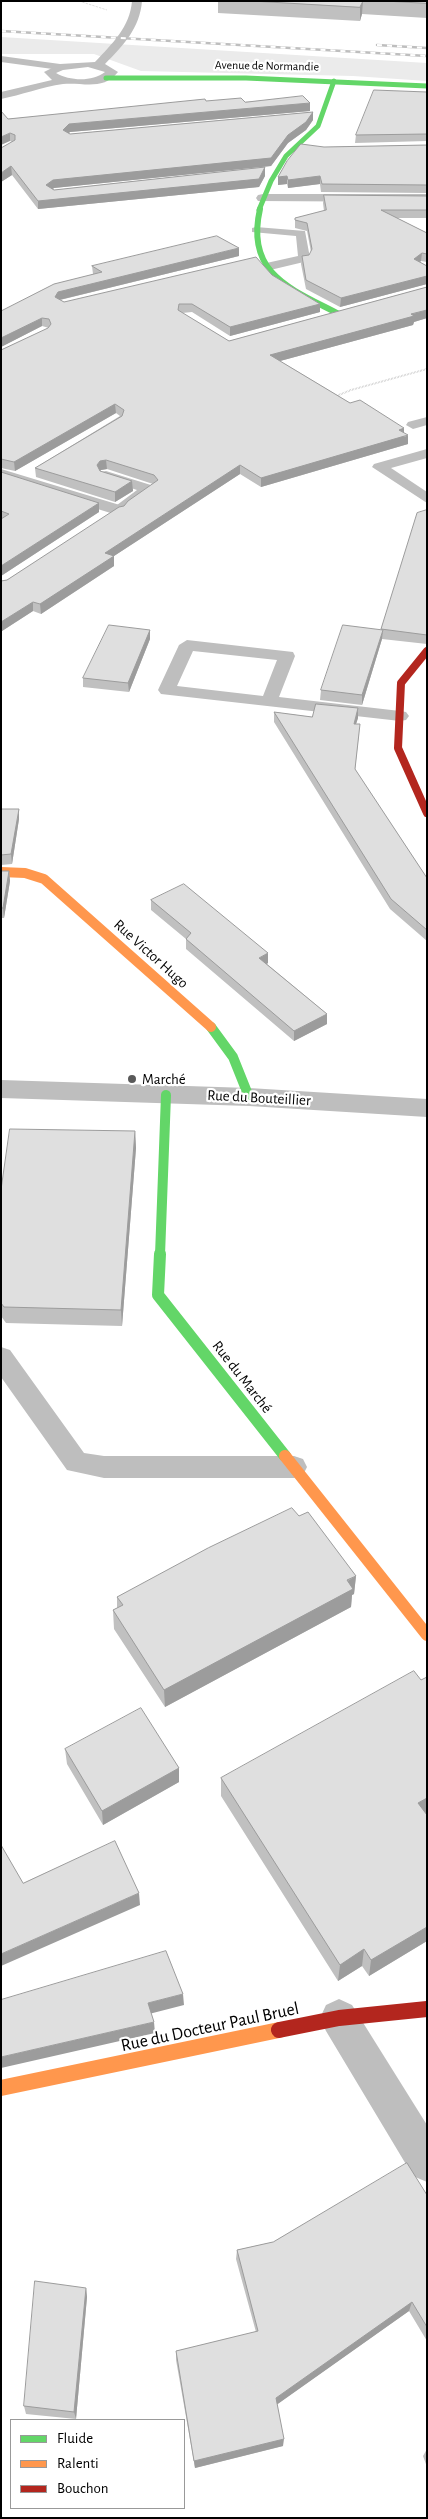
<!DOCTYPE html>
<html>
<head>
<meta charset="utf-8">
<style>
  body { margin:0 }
  #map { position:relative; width:428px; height:2519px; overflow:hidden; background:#fff; font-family:"Alegreya Sans",sans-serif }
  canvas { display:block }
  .frame { position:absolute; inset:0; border:2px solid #000; pointer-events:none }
  .legend { position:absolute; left:10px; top:2419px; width:175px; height:90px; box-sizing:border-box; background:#fff; border:1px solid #999; margin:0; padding:6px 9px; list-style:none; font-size:15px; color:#000 }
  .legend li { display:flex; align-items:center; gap:10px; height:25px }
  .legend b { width:25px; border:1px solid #999 }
</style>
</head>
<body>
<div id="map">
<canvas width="428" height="2519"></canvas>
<div class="frame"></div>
<ul class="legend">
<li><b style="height:6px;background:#63d668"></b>Fluide</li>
<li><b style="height:6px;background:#ff974d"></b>Ralenti</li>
<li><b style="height:6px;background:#b3261e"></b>Bouchon</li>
</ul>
</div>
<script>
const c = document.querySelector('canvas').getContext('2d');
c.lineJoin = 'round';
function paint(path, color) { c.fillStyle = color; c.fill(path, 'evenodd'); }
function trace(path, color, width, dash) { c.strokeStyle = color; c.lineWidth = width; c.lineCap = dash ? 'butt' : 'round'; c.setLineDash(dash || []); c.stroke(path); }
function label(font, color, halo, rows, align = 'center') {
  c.font = font + ' "Alegreya Sans",sans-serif'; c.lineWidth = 4.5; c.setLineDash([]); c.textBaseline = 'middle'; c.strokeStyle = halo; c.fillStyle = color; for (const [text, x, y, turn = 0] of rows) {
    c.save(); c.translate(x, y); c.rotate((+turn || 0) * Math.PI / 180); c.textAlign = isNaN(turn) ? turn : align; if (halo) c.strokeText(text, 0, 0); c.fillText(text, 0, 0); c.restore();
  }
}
paint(new Path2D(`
  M1,37L427,63V81L353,76L141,71L94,54H1Z`), '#ebebeb');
trace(new Path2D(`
  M79,1L107,10`), '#b9b9b9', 1, [0.5, 1]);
trace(new Path2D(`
  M334,397L351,390L427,369`), '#b9b9b9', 2, [0.5, 1]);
paint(new Path2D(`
  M1,56L60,64L65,67L60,70L1,62Z
  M256,227L305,231L310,258L308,261L266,271L262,270L260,267L262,264L298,256L296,236L252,232V228Z
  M427,417V425L413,429L406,425L408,422Z
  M427,449V458L391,468L427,492V503L372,467L374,464Z
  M106,471L154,486L156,489L129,508H119L117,505L137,490L101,478L99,475L101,472Z
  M187,640L293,652L295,656L279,697L400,711L406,712L409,716L406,720L400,721L161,694L158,690L179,645ZM193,651L277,660L263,696L177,686Z
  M1,1347L10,1350L84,1453L104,1456H294L303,1459L307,1467L303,1475L294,1478H104L67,1470L1,1377Z`), '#bebebe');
paint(new Path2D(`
  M132,1H142C140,28 123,46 105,64L118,72C103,91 83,82 63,84C42,87 21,95 1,99V92L52,80L44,72L60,64L95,62C112,44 130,27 132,1ZM88,67L105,72C92,82 70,81 56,73L63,70Z
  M263,194H427V202L258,201L256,198L258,195Z
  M1,469L123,506L126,510L123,514L117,515L1,479Z
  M1,1080L249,1088L427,1099V1117L249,1106L1,1098Z
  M339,1999L352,2005L427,2125V2182L413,2176L326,2031L320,2018L326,2005Z`), '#bebebe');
trace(new Path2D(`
  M106,78H246L427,86
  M259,210L271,181L286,156L318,126L334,81`), '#63d668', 5);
trace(new Path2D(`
  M260,209C245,274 291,289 339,314`), '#63d668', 6);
trace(new Path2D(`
  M211,1027L233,1057L249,1097
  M160,1255L166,1095`), '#63d668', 10);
trace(new Path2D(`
  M160,1254L158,1295L285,1456`), '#63d668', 12);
trace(new Path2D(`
  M1,872L25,873L44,879L211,1027`), '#ff974d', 10);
trace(new Path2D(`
  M285,1456L427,1635`), '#ff974d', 12);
trace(new Path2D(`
  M1,2088L279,2030`), '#ff974d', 16);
trace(new Path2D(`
  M427,651L401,683L398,748L427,813`), '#b3261e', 8);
trace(new Path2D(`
  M279,2030L339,2018L427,2009`), '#b3261e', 16);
const rail = new Path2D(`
  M1,31L427,56
  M377,45L427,48`);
trace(rail, '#bebebe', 2.5);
trace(rail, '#fff', 2, [5]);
paint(new Path2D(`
  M218,1H427V18L362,14L360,21L218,13Z
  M427,92V141L355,143L356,135Z
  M206,101L310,103V111L70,132L69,133L70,134L313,112V120L306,130L288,143L271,166L54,188L53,189L54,190L265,167V176L259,187L38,209L12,175L1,182L12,142L10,141L8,119Z
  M427,145V193L321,192L320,184L288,188L287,184L278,185V177L324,147Z
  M324,195L427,196V218H397L427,233V262L421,261L420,262L427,266V284L340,307L306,289L301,264L302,256L309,255L311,252L307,231L295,228V218L324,211L323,203Z
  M239,256L60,300L64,302L272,275L320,304V312L230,336L192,312L182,313L229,341L427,287V318L414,322L413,325L280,361L350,403L404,433L408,444L261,487L240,474L114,556V566L41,614L33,611L2,631H1V581L7,580L124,506L153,484L107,469L101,470L100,471L132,481L133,491L115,502L36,477L35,468L120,416L116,413L15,471L1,468V350L49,328L42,326L1,347V311L93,274L92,266Z
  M1,472L99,512L1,576Z
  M427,510V644L382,639L362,705L320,700L321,690L381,630Z
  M150,630V639L129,692L83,687V678Z
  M274,712L312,717L358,718L356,724L359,734L355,770L427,878V941L390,909L274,722Z
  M1,809H19V819L12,864L1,865Z
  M1,871H9L10,881L4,918H1Z
  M151,900L268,963L267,964L327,1014V1024L294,1041L186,949V939L151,910Z
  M135,1131L136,1148L122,1326L6,1323L1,1316V1190Z
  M299,1516L356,1576L354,1594L352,1595L351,1607L165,1707L114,1629L113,1610L117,1608V1597Z
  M427,1677V1813L426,1814L427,1815V1941L369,1976L362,1966L338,1981L221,1796V1778Z
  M65,1749L179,1768V1782L103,1825L67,1764Z
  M427,2195V2341L409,2311L277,2404L283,2446L195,2468L176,2360V2351L256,2332L236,2259L237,2250L273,2242Z
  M86,2288L87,2297L76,2419L26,2414L24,2406Z
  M427,2449V2467L423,2456Z`), '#c0c0c0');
paint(new Path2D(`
  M363,1L362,14L360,21V7Z
  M310,103V111L70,132L63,138V130L69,124Z
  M313,112V120L306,130L288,143L271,166L54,188L46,194V185L53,180L288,135Z
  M10,133V141L1,145V137Z
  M11,166L12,175L1,182V173Z
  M265,167V176L259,187L38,209V201Z
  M287,176V184L278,185V177Z
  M320,176V184L288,188V180Z
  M239,248V256L59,300L55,297L58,292Z
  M422,253L421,261L413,268L414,259Z
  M427,276V284L340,307L341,298Z
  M320,304V312L230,336V327Z
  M427,310V318L414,322L413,325L269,364L270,355Z
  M42,318V326L1,347V338Z
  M115,404L116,413L15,471L14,462Z
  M404,428V437L408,435V444L261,487V478Z
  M106,460L107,469L101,470L97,474V465L100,461Z
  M240,465V474L114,556V566L41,614L40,604L105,553Z
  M132,481L133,491L115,502V492Z
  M99,503V512L1,576V566Z
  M33,602V611L2,631L1,622Z
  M150,630V639L129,692L128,683Z
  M383,630L382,639L362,705V695Z
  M358,708V718L353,733L354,724Z
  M19,809V819L12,864L11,854Z
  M9,871L10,881L4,918L3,908Z
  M268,953V963L259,968V958Z
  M327,1014V1024L294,1041V1031Z
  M135,1131L136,1148L122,1326L121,1310Z
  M356,1576L354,1594L352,1595L351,1607L165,1707L164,1690Z
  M179,1768V1782L103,1825L102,1811Z
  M427,1798V1813L415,1820L418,1803Z
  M139,1893L140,1905L1,1966V1954Z
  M427,1927V1941L369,1976L371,1960Z
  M364,1949L362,1966L338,1981L340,1965Z
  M183,1994L184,2005L149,2014L148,2003Z
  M154,2022L155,2033L1,2068V2057Z
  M86,2288L87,2297L76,2419L74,2412Z
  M412,2302L409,2311L275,2406L276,2398Z
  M284,2439L283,2446L195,2468L194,2461Z`), '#9c9c9c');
const building = new Path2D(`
  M252,1H363L360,7Z
  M385,1H427V3Z
  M374,90L427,92V134L356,135Z
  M303,96L310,103L69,124L63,130L70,134L313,112L306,122L288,135L271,158L53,180L46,185L54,190L265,167L259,179L38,201L11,166L1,173V148L15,140V135L10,133L1,137V111L8,119L205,99L206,101L241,98L245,102Z
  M301,144L324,147L427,145V185L322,184L320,176L288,180L287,176L278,177L287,161Z
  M324,195L427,196V210H381L427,233V254L422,253L414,259L427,266V276L341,298L306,280L302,256L309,255L312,249L307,223L295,220V218L326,210Z
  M217,236L239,248L58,292L55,297L64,302L256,257L272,275L320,304L230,327L192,304H179L178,310L229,341L427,287V310L411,314L414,316L270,355L350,403L360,400L404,428L399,430L408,435L261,478L240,465L105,553L114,556L40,604L33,602L1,622V581L7,580L119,507L124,506L128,501L158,480L154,475L106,460L100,461L97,465L100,471L132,481L115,492L35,468L122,416L124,410L115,404L14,462L1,459V350L48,328L51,324L49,319L42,318L1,338V311L54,284L102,272L92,266Z
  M1,472L99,503L1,566V519L9,514L1,511Z
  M427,510V635L381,629L417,513Z
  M109,625L150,630L128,683L83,678Z
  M343,625L383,630L362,695L321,690Z
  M316,704L358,708L354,724H360L355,769L427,878V930L391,899L274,712L312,717Z
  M1,809H19L11,854L1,855Z
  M1,871H9L3,908H1Z
  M184,884L268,953L259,958L327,1014L294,1031L186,939L191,933L151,900Z
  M10,1129L135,1131L121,1310L4,1307L1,1303V1190Z
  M292,1508L299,1516L308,1512L356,1576L347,1580L353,1589L164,1690L113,1610L123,1605L117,1597L208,1548Z
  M414,1671L421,1680L427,1677V1798L418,1803L427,1815V1927L371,1960L364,1949L340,1965L221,1778Z
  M141,1708L179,1768L102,1811L65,1749Z
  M115,1841L139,1893L1,1954V1845L23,1883Z
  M166,1951L183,1994L148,2003L154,2022L1,2057V2000Z
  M407,2163L427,2195V2327L412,2302L276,2398L284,2439L194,2461L176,2351L258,2331L237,2250L273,2242Z
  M35,2281L86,2288L74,2412L24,2406Z`);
paint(building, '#dfdfdf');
trace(building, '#9c9c9c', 1);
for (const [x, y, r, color] of [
  [132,1079,5,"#595959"]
]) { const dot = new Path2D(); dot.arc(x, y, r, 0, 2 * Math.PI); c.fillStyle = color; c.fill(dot); trace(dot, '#fff', 2); }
label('12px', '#000', '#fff', [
  ["Avenue de Normandie",267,66,1]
]);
label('15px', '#000', '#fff', [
  ["Rue Victor Hugo",151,954,42],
  ["Rue du Bouteillier",259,1098,3],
  ["Rue du Marché",242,1377,52]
]);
label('15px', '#000', '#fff', [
  ["Marché",142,1079]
], 'left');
label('18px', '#000', '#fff', [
  ["Rue du Docteur Paul Bruel",210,2027,-12]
]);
</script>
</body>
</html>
